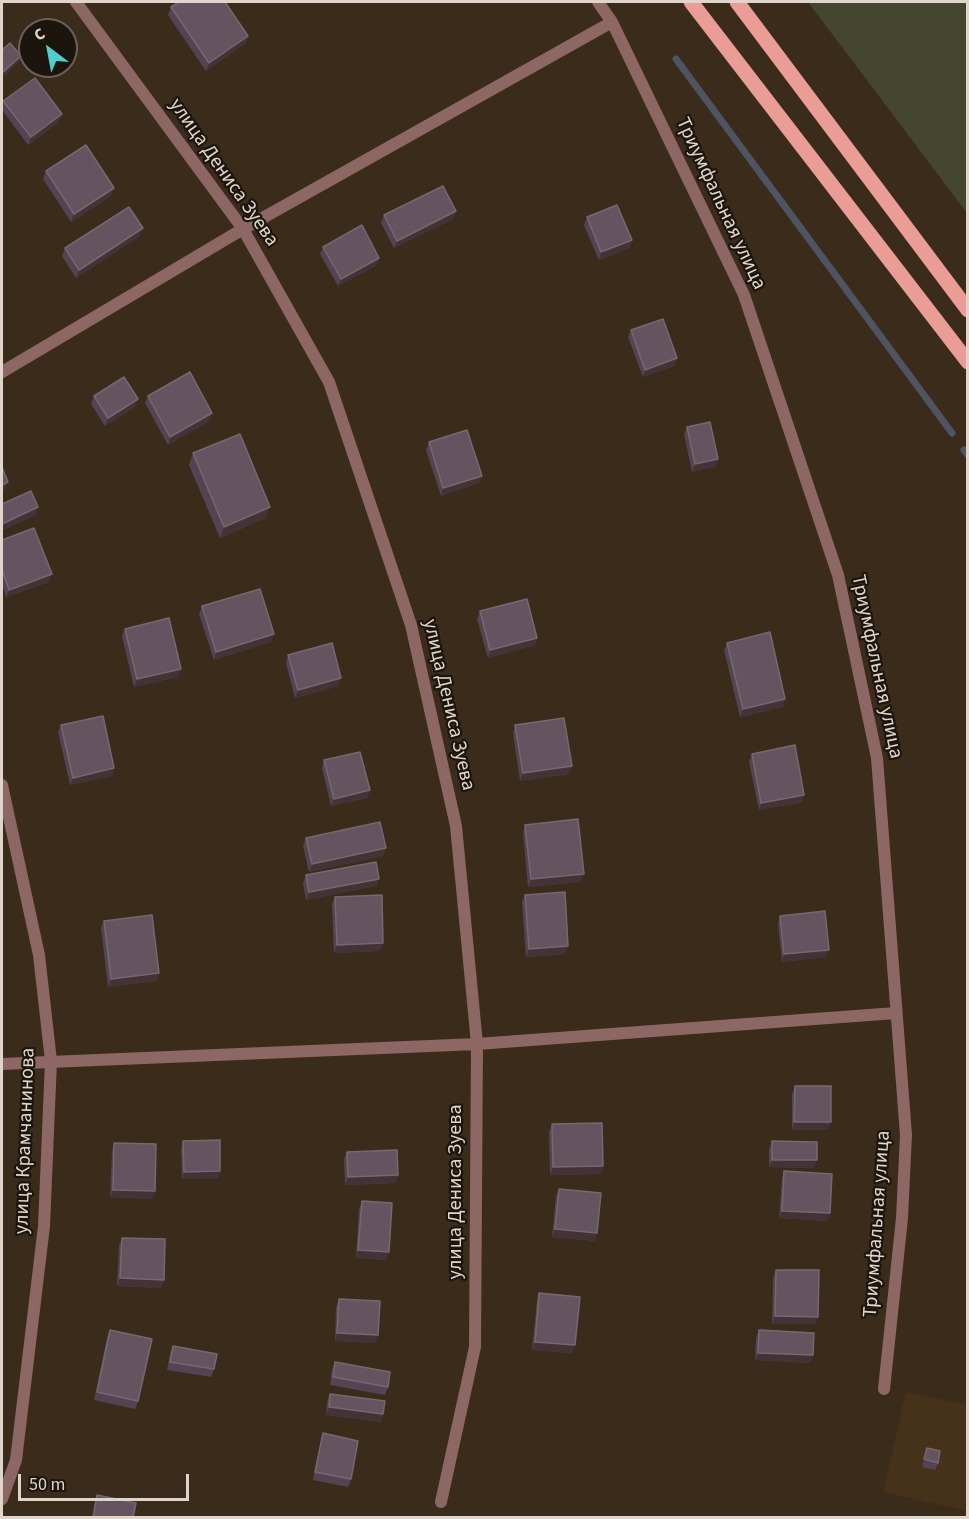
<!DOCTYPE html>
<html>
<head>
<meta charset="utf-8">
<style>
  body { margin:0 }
  #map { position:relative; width:969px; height:1519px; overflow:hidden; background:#3b2b1b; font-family:"Source Sans 3",sans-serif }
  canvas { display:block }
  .frame { position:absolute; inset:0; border:3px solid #e0d5cb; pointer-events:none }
  .north { position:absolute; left:18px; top:18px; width:60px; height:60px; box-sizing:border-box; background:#1c150e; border:2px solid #6a625a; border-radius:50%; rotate:328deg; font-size:16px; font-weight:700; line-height:24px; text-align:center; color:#e0d5cb }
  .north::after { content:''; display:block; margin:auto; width:21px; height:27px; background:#52cdcd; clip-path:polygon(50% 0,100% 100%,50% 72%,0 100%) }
  .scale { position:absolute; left:18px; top:1474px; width:171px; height:27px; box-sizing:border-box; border:3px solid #e0d5cb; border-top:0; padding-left:8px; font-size:18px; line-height:21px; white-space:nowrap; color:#e0d5cb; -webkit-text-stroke:4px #1c150e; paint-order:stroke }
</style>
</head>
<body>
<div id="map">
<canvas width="969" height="1519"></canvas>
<div class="frame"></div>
<div class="north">С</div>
<div class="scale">50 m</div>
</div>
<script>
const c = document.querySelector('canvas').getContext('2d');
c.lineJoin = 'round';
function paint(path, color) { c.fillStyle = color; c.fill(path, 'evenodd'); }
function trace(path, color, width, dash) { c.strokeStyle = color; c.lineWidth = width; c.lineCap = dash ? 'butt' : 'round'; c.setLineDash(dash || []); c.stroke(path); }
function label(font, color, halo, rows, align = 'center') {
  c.font = font + ' "Source Sans 3",sans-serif'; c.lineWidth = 4.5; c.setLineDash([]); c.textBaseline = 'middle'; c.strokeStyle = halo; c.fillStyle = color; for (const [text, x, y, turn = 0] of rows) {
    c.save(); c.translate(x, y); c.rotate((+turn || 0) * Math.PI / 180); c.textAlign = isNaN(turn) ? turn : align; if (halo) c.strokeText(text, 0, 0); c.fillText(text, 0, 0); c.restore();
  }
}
paint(new Path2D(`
  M906,1392L967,1405V1511L883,1492Z`), '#46311b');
paint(new Path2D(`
  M808,2H967V213Z`), '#454630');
trace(new Path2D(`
  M676,59L952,433
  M964,450L968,455`), '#4e5461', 7);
trace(new Path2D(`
  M76,2L243,229L329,382L411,625L456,826L477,1044L475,1347L441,1502
  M598,2L612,22L744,295L838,575L877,758L906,1135L902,1218L884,1389
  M2,372L243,229L612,22
  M2,785L39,955L51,1061L44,1226L16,1460L2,1499
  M2,1064L477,1044L896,1013`), '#8c6763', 12);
trace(new Path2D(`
  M691,2L968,362
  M737,2L968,310`), '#ea9d96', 15);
paint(new Path2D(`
  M171,7L248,36L246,43L206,71L168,15Z
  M3,101L59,122L28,145L2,110V106Z
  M46,171L111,196L71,222L43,179Z
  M456,211L453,219L394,248L381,223L384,215Z
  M587,217L632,240L629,248L599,260L584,225Z
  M140,236L76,278L62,256L65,248Z
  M323,247L377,265L338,286L320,254Z
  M631,330L677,358L674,366L643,377L628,337Z
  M94,396L135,407L105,426L91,404Z
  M148,396L209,421L168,445L145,403Z
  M687,427L718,459L715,467L692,472L684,434Z
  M429,442L479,483L441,496L426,450Z
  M193,453L266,518L220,538L189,465Z
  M2,540L49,582L6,597L2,584Z
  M202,606L271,642L214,660L199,614Z
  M480,611L537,638L535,645L488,658L477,619Z
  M125,629L178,677L134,687L122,636Z
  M727,643L783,707L740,717L724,650Z
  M288,655L338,686L295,698L286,663Z
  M61,725L114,768L112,776L70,785L58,732Z
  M515,725L572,766L569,774L520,781L513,733Z
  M752,754L804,795L802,802L759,810L749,762Z
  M324,760L370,790L367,798L331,806L322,768Z
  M525,825L581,882L528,887L523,832Z
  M306,838L383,856L309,872L303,846Z
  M306,875L379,879L376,886L306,900L303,883Z
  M525,895L565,954L526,957L522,902Z
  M335,897L383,943L380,951L334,953L332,904Z
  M780,916L826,957L782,962L778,924Z
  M104,921L159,973L156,981L108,987L101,928Z
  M795,1086L828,1130H792V1094Z
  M552,1124L603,1166L600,1174L550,1175L549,1132Z
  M183,1141L220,1171L218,1179H182L181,1149Z
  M772,1141L814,1168L769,1167V1149Z
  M114,1143L155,1191L152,1199L110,1197L112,1151Z
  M347,1152L398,1175L395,1183L345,1185L344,1159Z
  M784,1171L827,1221L779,1218L782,1179Z
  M559,1189L595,1241L552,1237L556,1196Z
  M362,1201L389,1252L386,1260L356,1258L359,1209Z
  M122,1238L164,1280L161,1288L117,1286L119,1246Z
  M776,1270L818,1317L815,1324H772L773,1278Z
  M539,1293L572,1353L532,1350L537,1301Z
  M339,1299L375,1343L335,1341L336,1307Z
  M110,1330L138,1401L135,1409L94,1400L107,1338Z
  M759,1330L813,1355L810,1363L755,1360L756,1338Z
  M173,1346L214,1369L211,1377L167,1370L170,1354Z
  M335,1362L388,1387L385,1395L330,1385L332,1370Z
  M330,1394L383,1414L381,1422L326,1415L327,1402Z
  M323,1433L351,1479L348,1487L313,1480L321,1441Z
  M927,1448L938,1463L935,1470L922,1467Z
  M97,1495L133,1518H92L95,1503Z`), '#544453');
paint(new Path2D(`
  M248,36L246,43L206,71L209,63Z
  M21,56L18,63L2,78V73Z
  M62,114L59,122L28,145L31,137Z
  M114,188L111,196L71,222L74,214Z
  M456,211L453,219L394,248L397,241Z
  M143,228L140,236L76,278L79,270Z
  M632,240L629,248L599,260L601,252Z
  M379,258L377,265L338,286L341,279Z
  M677,358L674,366L643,377L645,370Z
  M138,399L135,407L105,426L108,418Z
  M212,413L209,421L168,445L170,437Z
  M718,459L715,467L692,472L695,464Z
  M482,476L479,483L441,496L443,488Z
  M8,482L5,490L2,491V485Z
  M38,507L36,515L2,531V524Z
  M270,507L266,518L220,538L224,527Z
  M52,574L49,582L6,597L9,590Z
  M274,634L271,642L214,660L216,652Z
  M537,638L535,645L488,658L490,650Z
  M181,669L178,677L134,687L137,679Z
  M341,678L338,686L295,698L298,690Z
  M785,699L783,707L740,717L743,709Z
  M572,766L569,774L520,781L523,773Z
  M114,768L112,776L70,785L73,778Z
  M370,790L367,798L331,806L334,799Z
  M804,795L802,802L759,810L761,803Z
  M386,848L383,856L309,872L312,864Z
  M584,874L581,882L528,887L531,879Z
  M379,879L376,886L306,900L309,892Z
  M383,943L380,951L334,953L337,945Z
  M568,946L565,954L526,957L529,949Z
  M829,950L826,957L782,962L784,954Z
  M159,973L156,981L108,987L111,979Z
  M794,1122H831L828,1130H792Z
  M772,1160H817L814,1168L769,1167Z
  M603,1166L600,1174L550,1175L553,1167Z
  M220,1171L218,1179H182L184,1172Z
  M398,1175L395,1183L345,1185L348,1177Z
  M113,1190L155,1191L152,1199L110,1197Z
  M782,1211L830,1213L827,1221L779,1218Z
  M555,1229L597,1233L595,1241L552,1237Z
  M358,1250L389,1252L386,1260L356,1258Z
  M120,1278L164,1280L161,1288L117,1286Z
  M775,1316L818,1317L815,1324H772Z
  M337,1333L378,1335L375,1343L335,1341Z
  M535,1342L575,1345L572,1353L532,1350Z
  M758,1353L813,1355L810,1363L755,1360Z
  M329,1407L383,1414L381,1422L326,1415Z`), '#433337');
const building = new Path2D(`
  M179,2H225L248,36L209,63L171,7Z
  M10,43L21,56L2,73V50Z
  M35,78L62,114L31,137L3,101Z
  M86,145L114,188L74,214L46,171Z
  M443,186L456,211L397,241L384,215Z
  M617,205L632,240L601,252L587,217Z
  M129,207L143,228L79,270L65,248Z
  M362,225L379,258L341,279L323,247Z
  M663,319L677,358L645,370L631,330Z
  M190,372L212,413L170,437L148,396Z
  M124,377L138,399L108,418L94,396Z
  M710,422L718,459L695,464L687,427Z
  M467,430L482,476L443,488L429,442Z
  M240,434L270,507L224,527L193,453Z
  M2,467L8,482L2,485Z
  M31,491L38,507L2,524V504Z
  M34,528L52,574L9,590L2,569V540Z
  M260,589L274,634L216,652L202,606Z
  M527,599L537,638L490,650L480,611Z
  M169,618L181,669L137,679L125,629Z
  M770,632L785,699L743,709L727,643Z
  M332,643L341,678L298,690L288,655Z
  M103,716L114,768L73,778L61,725Z
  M564,718L572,766L523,773L515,725Z
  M795,745L804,795L761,803L752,754Z
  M360,752L370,790L334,799L324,760Z
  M578,819L584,874L531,879L525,825Z
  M380,822L386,848L312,864L306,838Z
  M376,862L379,879L309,892L306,875Z
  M565,892L568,946L529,949L525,895Z
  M382,895L383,943L337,945L335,897Z
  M825,911L829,950L784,954L780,916Z
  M152,915L159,973L111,979L104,921Z
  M795,1086H831V1122H794Z
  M602,1123L603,1166L553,1167L552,1124Z
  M220,1140V1171L184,1172L183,1141Z
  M772,1141L817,1142V1160H772Z
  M114,1143L156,1144L155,1191L113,1190Z
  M397,1150L398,1175L348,1177L347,1152Z
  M784,1171L832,1174L830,1213L782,1211Z
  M559,1189L601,1193L597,1233L555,1229Z
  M362,1201L392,1203L389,1252L358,1250Z
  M122,1238L165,1239L164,1280L120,1278Z
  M776,1270H819L818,1317L775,1316Z
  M539,1293L580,1297L575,1345L535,1342Z
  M339,1299L380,1301L378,1335L337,1333Z
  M110,1330L152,1339L138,1401L97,1392Z
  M759,1330L814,1333L813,1355L758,1353Z
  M173,1346L217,1354L214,1369L170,1362Z
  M335,1362L390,1372L388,1387L333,1377Z
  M330,1394L385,1401L383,1414L329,1407Z
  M323,1433L358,1441L351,1479L315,1472Z
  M927,1448L940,1451L938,1463L924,1459Z
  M97,1495L136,1503L133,1518H93Z`);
paint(building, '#635460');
trace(building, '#766871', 1.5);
label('20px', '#e0d5cb', '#1c150e', [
  ["улица Дениса Зуева",223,173,55],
  ["Триумфальная улица",720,204,65],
  ["Триумфальная улица",876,667,78],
  ["улица Дениса Зуева",448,705,77],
  ["улица Крамчанинова",26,1141,-88],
  ["улица Дениса Зуева",457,1192,-90],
  ["Триумфальная улица",878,1224,-86]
]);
</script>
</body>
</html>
